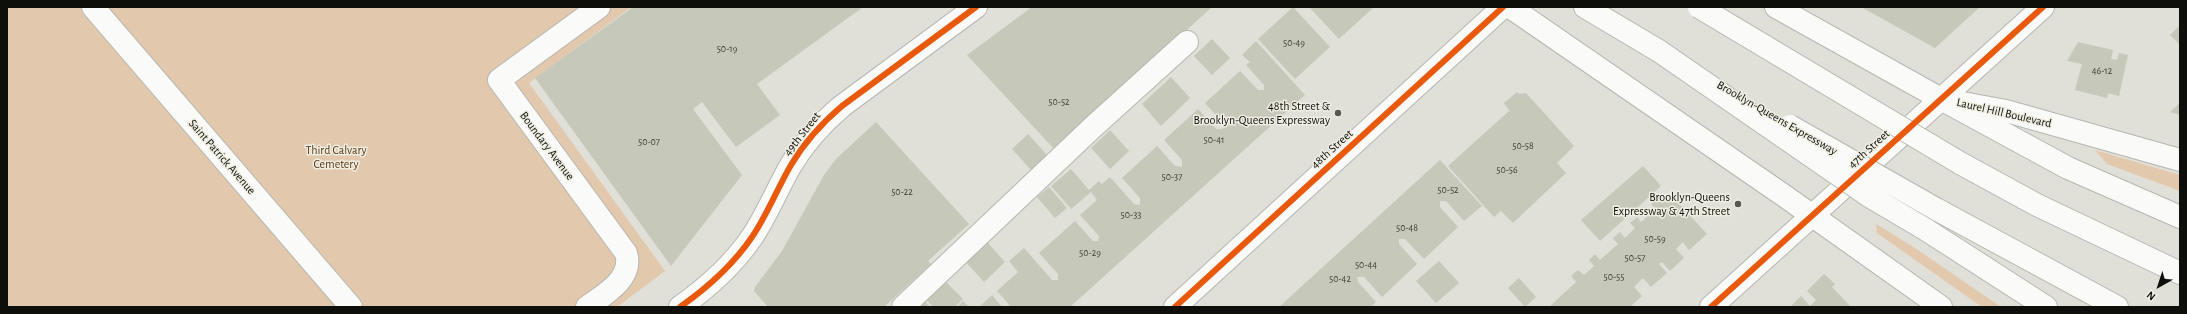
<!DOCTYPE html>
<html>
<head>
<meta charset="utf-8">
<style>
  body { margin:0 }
  #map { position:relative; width:2187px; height:314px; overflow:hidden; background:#e0dfd8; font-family:"Alegreya Sans",sans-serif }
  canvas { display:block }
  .frame { position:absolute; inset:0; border:8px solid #0e0e0a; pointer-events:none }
  .north { position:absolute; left:2139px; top:266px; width:40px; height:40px; -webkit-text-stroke:3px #f0eee2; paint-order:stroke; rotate:219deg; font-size:11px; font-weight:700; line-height:16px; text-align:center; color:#0e0e0a }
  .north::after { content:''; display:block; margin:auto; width:14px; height:18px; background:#0e0e0a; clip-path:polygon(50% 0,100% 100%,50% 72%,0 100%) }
</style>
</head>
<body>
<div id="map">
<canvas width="2187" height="314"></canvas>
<div class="frame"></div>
<div class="north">N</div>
</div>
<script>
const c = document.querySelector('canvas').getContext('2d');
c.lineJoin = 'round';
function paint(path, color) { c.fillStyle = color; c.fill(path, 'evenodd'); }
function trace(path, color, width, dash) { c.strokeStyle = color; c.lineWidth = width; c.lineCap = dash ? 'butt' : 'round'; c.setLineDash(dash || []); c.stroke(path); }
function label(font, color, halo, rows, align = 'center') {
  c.font = font + ' "Alegreya Sans",sans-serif'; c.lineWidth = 3; c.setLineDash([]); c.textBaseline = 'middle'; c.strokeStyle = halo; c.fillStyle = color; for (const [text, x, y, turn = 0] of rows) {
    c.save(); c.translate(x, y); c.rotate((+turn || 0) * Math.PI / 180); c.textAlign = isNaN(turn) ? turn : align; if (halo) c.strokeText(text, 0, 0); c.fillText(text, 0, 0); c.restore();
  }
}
paint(new Path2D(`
  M7,7H631L529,83L665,271L617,307H7Z
  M2095,150L2180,175V191L2107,164Z
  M1876,224L1915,248L2001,307H1982L1877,233Z`), '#e2c8ad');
paint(new Path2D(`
  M633,7H863L757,84L780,115L736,147L702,102L693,109L742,175L671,266L535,78Z
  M1032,7H1212L1055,150L967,55Z
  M1293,7L1330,47L1295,79L1258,39Z
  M1309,7H1374L1339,39Z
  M1861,7H1980L1935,48Z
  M2180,25V45L2170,35Z
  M1212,39L1230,58L1212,75L1194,56Z
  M1256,41L1305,95L1070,307H1011L997,291L1018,272L1009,261L1024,248L1052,280H1058V274L1039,253L1075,221L1093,241H1098L1099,236L1080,215L1097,200L1091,192L1071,209L1051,186L1071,169L1089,190L1099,181L1102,184L1110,177L1134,204L1140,205V198L1122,178L1157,146L1175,166L1182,167V160L1164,140L1198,109L1216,129H1223V123L1205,103L1240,71L1258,90H1264V85L1246,65L1250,62L1242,55Z
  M2078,42L2113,50L2111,59L2117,60L2119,53L2128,55L2119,96L2108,93L2107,98L2075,90L2082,64L2067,61Z
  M1171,77L1190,98L1161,126L1142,104Z
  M1517,92L1519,94L1526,93L1574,146L1557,163L1566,173L1513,223L1501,211L1494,217L1448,166L1509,111L1511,113L1504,103Z
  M2180,103V115L2170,112L2171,111Z
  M876,122L969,224L928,261L931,264L884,307H768L754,291L755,287L782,251L824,175L836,159Z
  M1110,130L1129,151L1110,169L1091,148Z
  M1028,134L1047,155L1031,170L1012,149Z
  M1440,160L1482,206L1464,221L1446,201H1440V207L1458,227L1424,259L1405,239H1399V244L1417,264L1382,297L1364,277H1357L1358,282L1376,302L1371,307H1279Z
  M1643,166L1661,186L1600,241L1581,220Z
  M1049,187L1067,208L1055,218L1037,197Z
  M1671,195L1707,234L1689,250L1683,242L1676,249L1684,258L1670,271L1662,262L1659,264L1667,273L1651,287L1643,278L1634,287L1642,296L1630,307H1549L1576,282L1571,276L1578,270L1584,275L1594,266L1589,260L1595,254L1600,260L1618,244L1613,238L1620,232L1625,238L1635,228L1630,223L1637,217L1641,222L1656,209L1651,204L1657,197L1662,203Z
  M987,242L1005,262L984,282L965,261Z
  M1439,261L1459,283L1436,303L1416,281Z
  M1824,274L1835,284L1832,287L1851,307H1790L1801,296L1810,306L1816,300L1807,291Z
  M1519,278L1536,297L1525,307L1508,288Z
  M945,281L963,299L955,307H933L926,299Z
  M992,295L1002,307H979Z
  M924,300L930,307H916Z
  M963,301L969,307H957Z`), '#c6c8b9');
const minor = new Path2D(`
  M93,7L351,307
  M1946,100L2006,111L2180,160
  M587,307C604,295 634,278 626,253L499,80L599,7
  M680,307C707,288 733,265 752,237C767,215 777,189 791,165C804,143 822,123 842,106L976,7
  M903,307L1093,127L1187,42
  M1175,307L1503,7
  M1711,307L2043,7`);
const major = new Path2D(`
  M1510,7L1786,197L1941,307
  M1776,7L1941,99`);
const highway = new Path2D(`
  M1585,7L1659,51
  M1941,99L2068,168L2180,217
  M1960,163L2037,205L2180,273
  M1936,209L2117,307
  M1925,229L2046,307`);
trace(minor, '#b6b6b0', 24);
trace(major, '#b6b6b0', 24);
trace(highway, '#b6b6b0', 24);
trace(minor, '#fafaf9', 22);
trace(major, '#fafaf9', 22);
trace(highway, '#fafaf9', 22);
const highwayBridge = new Path2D(`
  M1699,7L1960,163
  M1659,51L1869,196L1925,229
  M1790,126L1936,209`);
trace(highwayBridge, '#b6b6b0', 24, []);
trace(highwayBridge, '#fafaf9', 22);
trace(new Path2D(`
  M680,307C707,288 733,265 752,237C767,215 777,189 791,165C804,143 822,123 842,106L976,7
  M1175,307L1503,7
  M1711,307L2043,7`), '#e8590c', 6);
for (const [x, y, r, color] of [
  [1338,113,4,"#585752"],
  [1738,204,4,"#585752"]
]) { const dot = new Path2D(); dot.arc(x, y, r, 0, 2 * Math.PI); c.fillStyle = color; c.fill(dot); trace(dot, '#f0eee2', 1.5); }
label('10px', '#3c3c36', null, [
  ["50-49",1294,43],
  ["50-19",727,49],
  ["46-12",2102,71],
  ["50-52",1059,102],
  ["50-41",1214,140],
  ["50-07",649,142],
  ["50-58",1523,146],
  ["50-56",1507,170],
  ["50-37",1172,177],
  ["50-52",1448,190],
  ["50-22",902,192],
  ["50-33",1131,215],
  ["50-48",1407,228],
  ["50-59",1655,239],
  ["50-29",1090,253],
  ["50-57",1635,258],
  ["50-44",1366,265],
  ["50-55",1614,277],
  ["50-42",1340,279]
]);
label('12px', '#0e0e0a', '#f0eee2', [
  ["48th Street &",1330,106],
  ["Brooklyn-Queens Expressway",1330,120],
  ["Brooklyn-Queens",1730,197],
  ["Expressway & 47th Street",1730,211]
], 'right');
label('12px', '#0e0e0a', '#f0eee2', [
  ["Laurel Hill Boulevard",2004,113,13],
  ["Brooklyn-Queens Expressway",1777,118,30],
  ["49th Street",802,134,-52],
  ["Boundary Avenue",547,146,53],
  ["48th Street",1332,149,-42],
  ["47th Street",1869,149,-42],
  ["Saint Patrick Avenue",222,157,49]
]);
label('12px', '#58360f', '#f0eee2', [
  ["Third Calvary",336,150],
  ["Cemetery",336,164]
]);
</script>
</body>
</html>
